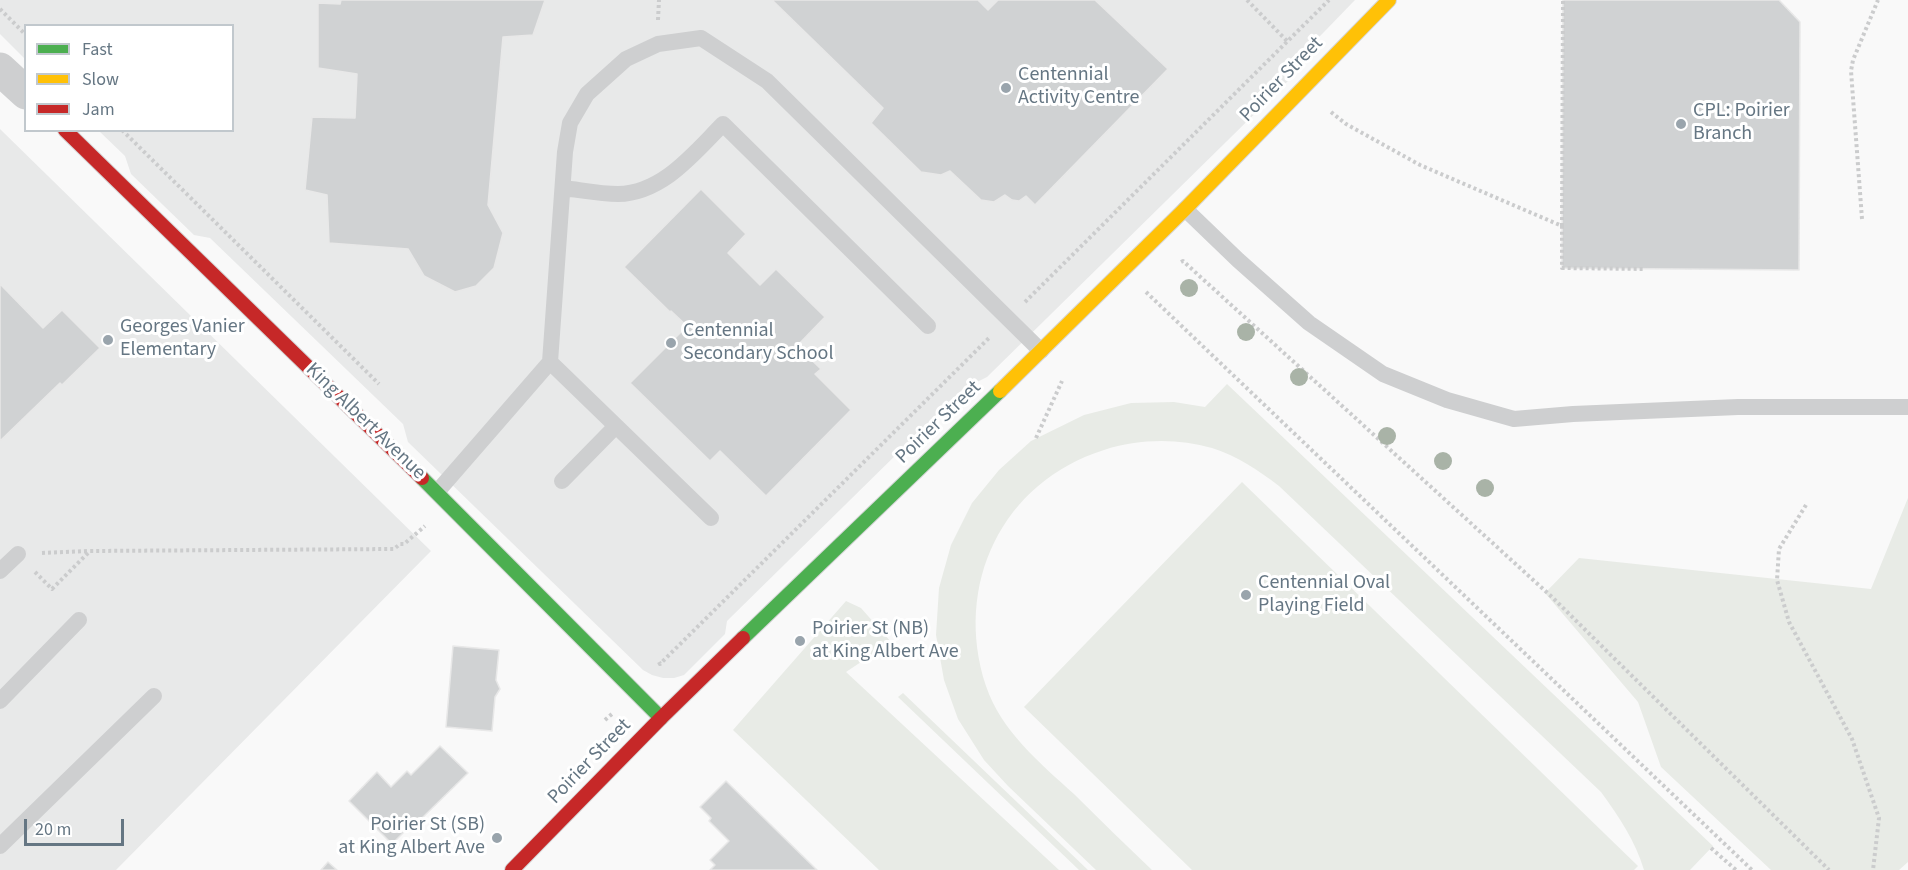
<!DOCTYPE html>
<html>
<head>
<meta charset="utf-8">
<style>
  body { margin:0 }
  #map { position:relative; width:1908px; height:870px; overflow:hidden; background:#f9f9f9; font-family:"Source Sans 3",sans-serif }
  canvas { display:block }
  .legend { position:absolute; left:24px; top:24px; width:210px; height:108px; box-sizing:border-box; background:#fff; border:2px solid #c1c8cd; margin:0; padding:8px 10px; list-style:none; font-size:18px; color:#657683 }
  .legend li { display:flex; align-items:center; gap:12px; height:30px }
  .legend b { width:30px; border:2px solid #c1c8cd }
  .scale { position:absolute; left:24px; top:819px; width:100px; height:27px; box-sizing:border-box; border:3px solid #657683; border-top:0; padding-left:8px; font-size:18px; line-height:21px; white-space:nowrap; color:#657683; -webkit-text-stroke:4px #fff; paint-order:stroke }
</style>
</head>
<body>
<div id="map">
<canvas width="1908" height="870"></canvas>
<ul class="legend">
<li><b style="height:8px;background:#4caf50"></b>Fast</li>
<li><b style="height:8px;background:#ffc107"></b>Slow</li>
<li><b style="height:8px;background:#c62828"></b>Jam</li>
</ul>
<div class="scale">20 m</div>
</div>
<script>
const c = document.querySelector('canvas').getContext('2d');
c.lineJoin = 'round';
function paint(path, color) { c.fillStyle = color; c.fill(path, 'evenodd'); }
function trace(path, color, width, dash) { c.strokeStyle = color; c.lineWidth = width; c.lineCap = dash ? 'butt' : 'round'; c.setLineDash(dash || []); c.stroke(path); }
function label(font, color, halo, rows, align = 'center') {
  c.font = font + ' "Source Sans 3",sans-serif'; c.lineWidth = 6; c.setLineDash([]); c.textBaseline = 'middle'; c.strokeStyle = halo; c.fillStyle = color; for (const [text, x, y, turn = 0] of rows) {
    c.save(); c.translate(x, y); c.rotate((+turn || 0) * Math.PI / 180); c.textAlign = isNaN(turn) ? turn : align; if (halo) c.strokeText(text, 0, 0); c.fillText(text, 0, 0); c.restore();
  }
}
paint(new Path2D(`
  M0,0H1355L1293,64L1290,78L1287,82L987,377L963,389L727,621L725,634L684,675L674,678H663L652,675L643,670L408,442L403,424L210,238L194,235L131,174L125,156L99,131L232,130V26H26L25,59L0,34Z
  M0,129L431,551L116,870H0Z`), '#e8e9e9');
paint(new Path2D(`
  M1227,384L1713,846L1690,870H1644C1635,840 1619,817 1601,792L1279,486C1258,470 1237,456 1212,448C1177,438 1138,439 1104,450C1002,482 953,585 986,686C1001,731 1040,763 1074,794C1100,820 1126,845 1152,870H1096L1008,786L984,760L958,719L944,680L936,635L939,588L951,545L972,503L999,470L1031,441L1084,415L1131,403L1174,402L1205,407Z
  M1242,482L1638,866L1634,870H1192L1024,707Z
  M1908,498V862L1899,870H1771L1661,767L1638,702L1545,593L1579,558L1871,589Z
  M846,601L861,608L891,642L846,672L1059,870H879L733,730Z
  M903,693L1088,870H1079L898,697Z`), '#e8ebe6');
const building = new Path2D(`
  M341,0H545L533,35L503,37L488,205L503,233L494,268L476,286L455,292L424,276L408,249L329,243L327,195L305,190L312,117L355,118L357,74L318,68V3L340,4Z
  M772,0H978L988,10L998,0H1095L1168,69L1035,205L1026,196L1019,201L1012,200L1005,195L994,202L981,200L950,171L941,175L921,172L871,123L883,108Z
  M1563,0H1779L1800,22L1799,270L1562,268Z
  M701,189L746,234L728,253L760,285L776,269L825,317L797,346L821,369L815,374L851,410L766,496L720,451L710,461L630,383L687,326L671,311L670,312L624,267Z
  M0,284L43,328L62,310L100,348L62,385L60,383L0,441Z
  M453,646L499,650L496,680L500,689L495,697L492,731L446,727Z
  M440,746L468,773L420,820L418,818L392,844L349,801L377,772L391,787L407,771L411,775Z
  M726,781L817,870H710L715,865L710,860L729,841L709,821L711,818L700,807Z
  M328,862L337,870H321Z`);
paint(building, '#d0d2d3');
trace(building, '#e8e8e8', 1.5);
const fast = new Path2D(`
  M422,478L661,718
  M743,638L1000,391`);
const slow = new Path2D(`
  M1000,391L1185,209L1389,0`);
const jam = new Path2D(`
  M65,130L422,478
  M512,870L661,718L743,638`);
trace(fast, '#d5d6d7', 16);
trace(slow, '#d5d6d7', 16);
trace(jam, '#d5d6d7', 16);
trace(new Path2D(`
  M1247,0L1287,41
  M0,9L26,35
  M658,20L659,0
  M1331,112L1346,124L1420,165L1562,226V268L1644,269
  M122,130L379,384
  M1862,219L1851,71L1853,60L1878,0
  M1562,226L1563,0
  M1181,262L1183,261L1553,598L1829,870
  M1146,292L1752,870
  M1025,302L1329,0
  M1036,438L1062,381
  M1806,505L1779,549L1777,580L1789,622L1852,739L1879,818L1873,870
  M42,553L89,551
  M35,572L52,589L90,551L394,549L400,544H404L425,526
  M659,662L660,664L990,337
  M605,720L612,714
  M1711,848L1736,870`), '#cbcccd', 4, [3, 3]);
trace(new Path2D(`
  M563,188C581,190 600,194 618,194C663,193 694,153 723,124L928,326
  M1185,209L1238,260L1309,323L1383,374L1447,400L1514,419L1573,414L1738,407H1908
  M550,362L711,518
  M562,481L616,426
  M437,492L550,362L565,152L570,123L587,94L626,59L658,44L701,38L767,81L1041,351
  M0,571L18,554
  M0,701L79,620
  M0,846L154,696`), '#cecfd0', 16);
trace(new Path2D(`
  M0,69L26,93`), '#cecfd0', 33);
trace(fast, '#4caf50', 14);
trace(slow, '#ffc107', 14);
trace(jam, '#c62828', 14);
c.fillStyle = '#a9b3a7';
for (const [x, y] of [
  [1189,288],
  [1246,332],
  [1299,377],
  [1387,436],
  [1443,461],
  [1485,488]
]) { c.beginPath(); c.arc(x, y, 9, 0, 2 * Math.PI); c.fill(); }
for (const [x, y, r, color] of [
  [1006,88,6,"#99a4ac"],
  [1681,124,6,"#99a4ac"],
  [108,340,6,"#99a4ac"],
  [671,343,6,"#99a4ac"],
  [1246,595,6,"#99a4ac"],
  [800,641,6,"#99a4ac"],
  [497,838,6,"#99a4ac"]
]) { const dot = new Path2D(); dot.arc(x, y, r, 0, 2 * Math.PI); c.fillStyle = color; c.fill(dot); trace(dot, '#fff', 2); }
label('20px', '#657683', '#fff', [
  ["Centennial",1018,76],
  ["Activity Centre",1018,99],
  ["CPL: Poirier",1693,112],
  ["Branch",1693,135],
  ["Georges Vanier",120,328],
  ["Elementary",120,351],
  ["Centennial",683,332],
  ["Secondary School",683,355],
  ["Centennial Oval",1258,584],
  ["Playing Field",1258,607],
  ["Poirier St (NB)",812,630],
  ["at King Albert Ave",812,653],
  ["Poirier St (SB)",485,826,"right"],
  ["at King Albert Ave",485,849,"right"]
], 'left');
label('20px', '#657683', '#fff', [
  ["Poirier Street",1282,80,-46],
  ["King Albert Avenue",365,422,44],
  ["Poirier Street",939,423,-44],
  ["Poirier Street",590,762,-46]
]);
</script>
</body>
</html>
